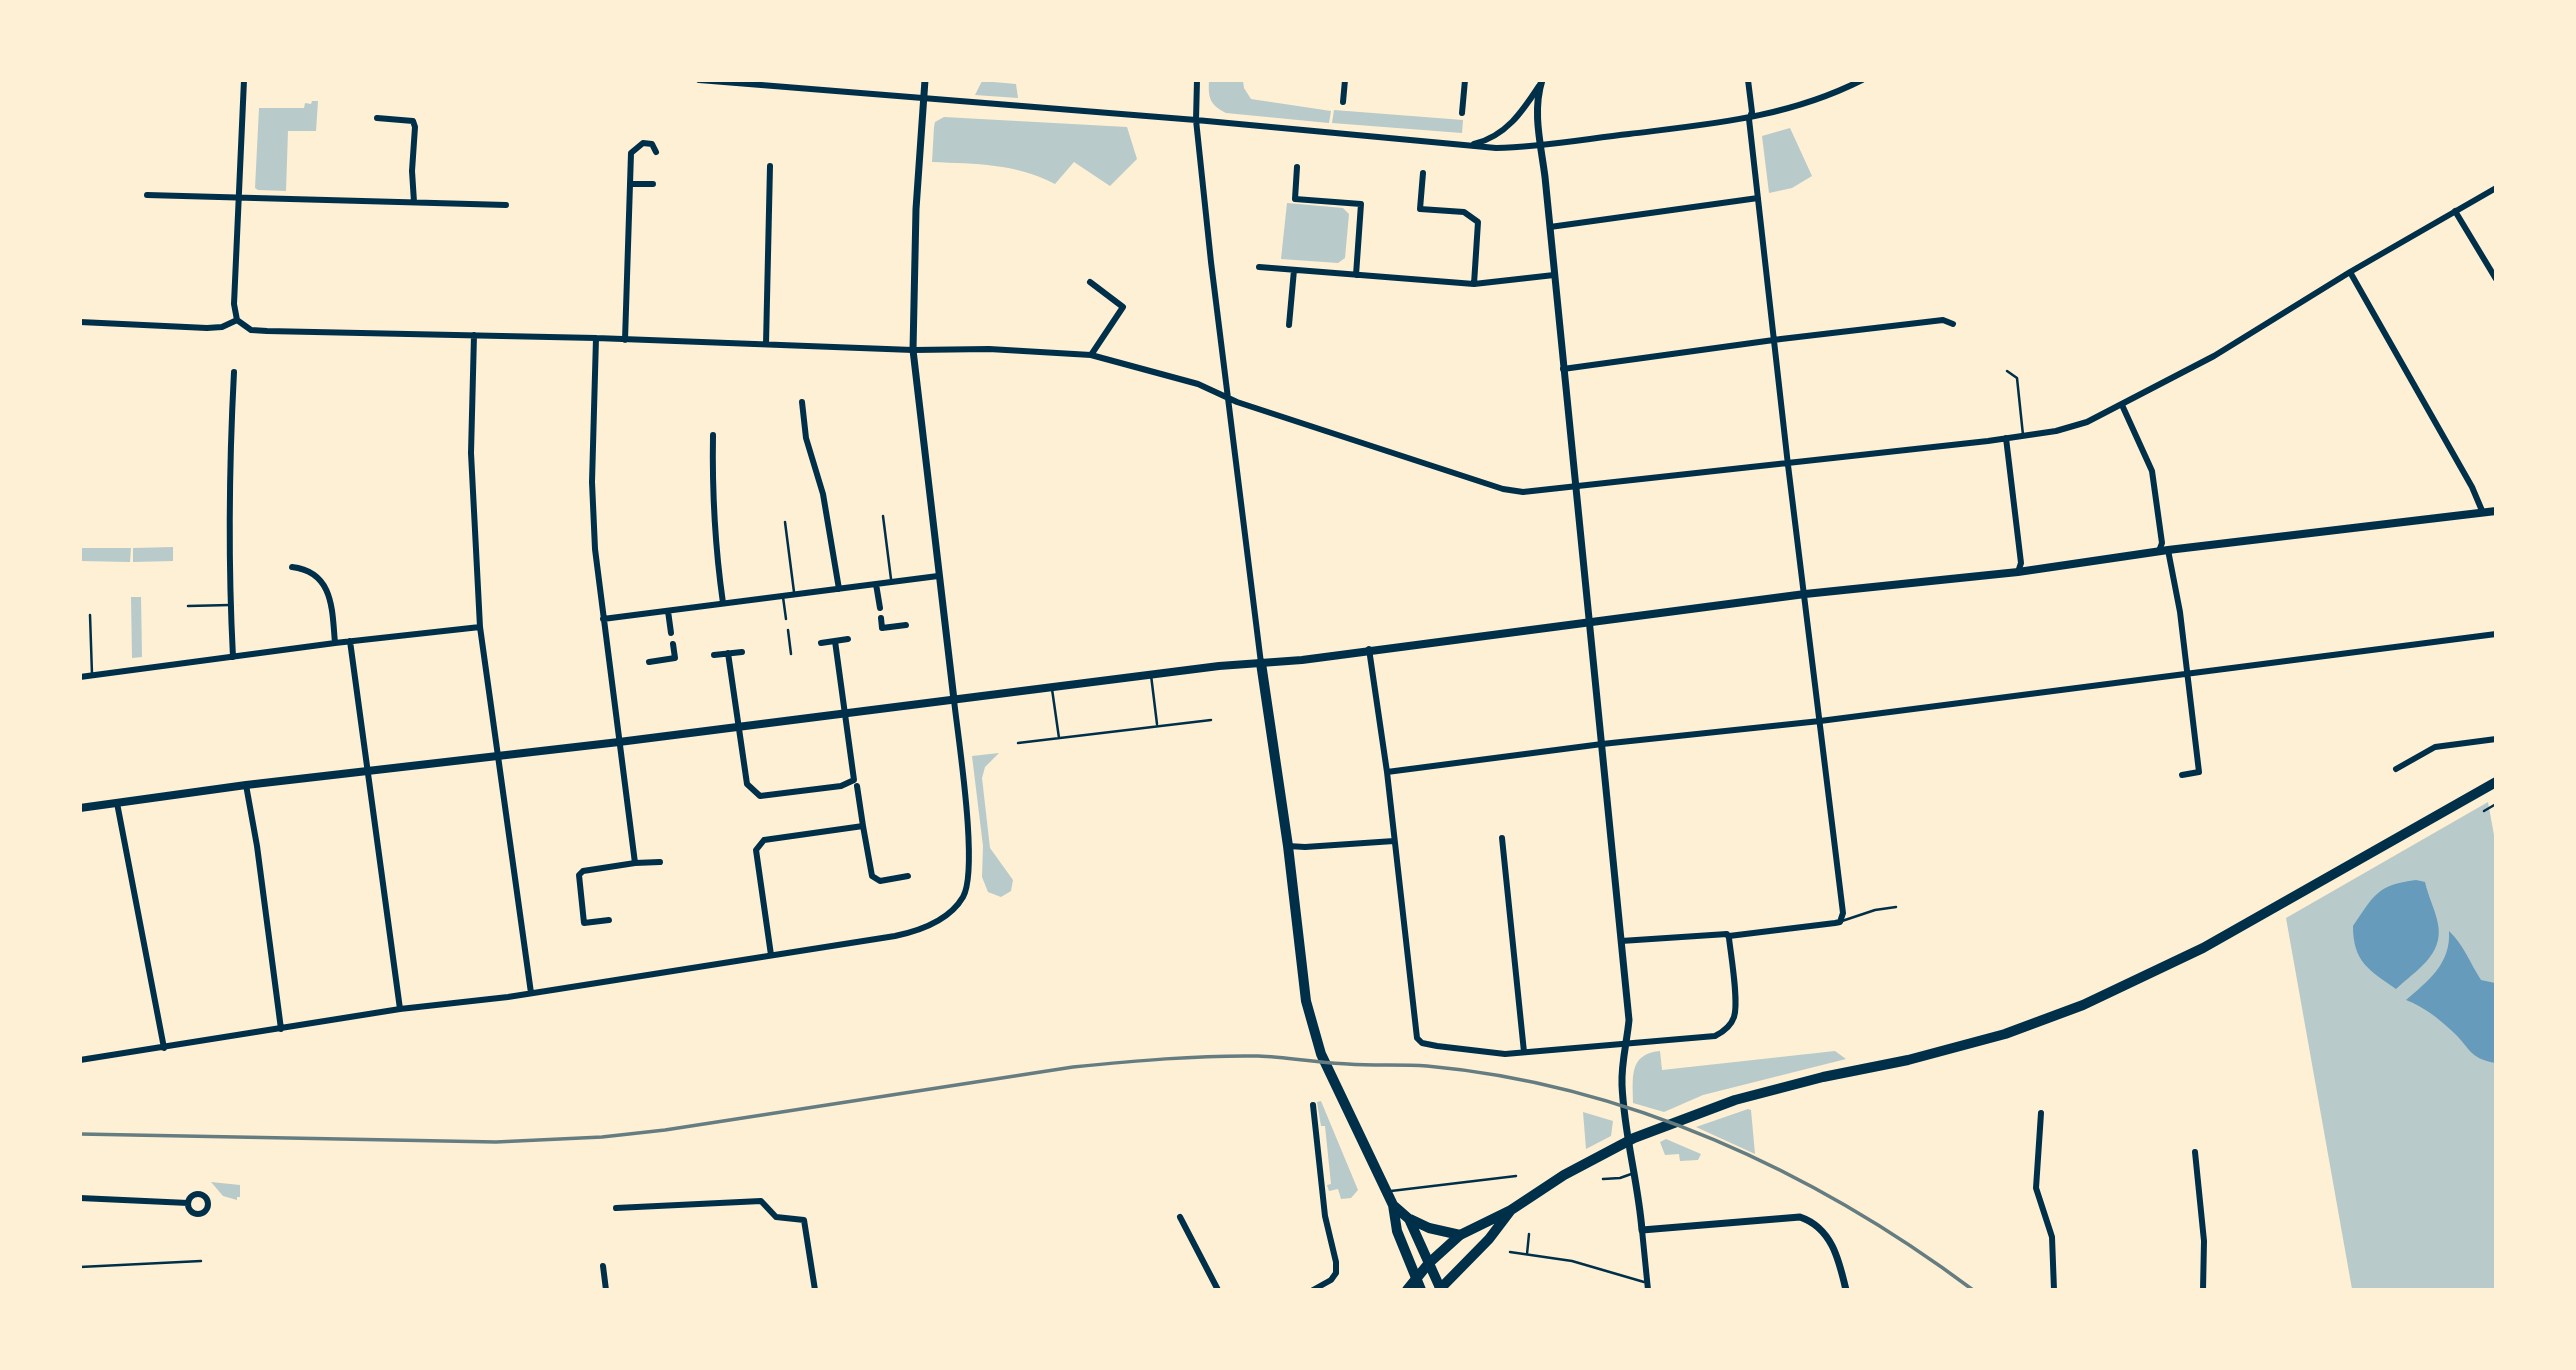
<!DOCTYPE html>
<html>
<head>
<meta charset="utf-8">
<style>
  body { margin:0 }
  #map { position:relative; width:2576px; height:1370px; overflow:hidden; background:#fdf0d5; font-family:Roboto,sans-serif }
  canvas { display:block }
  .frame { position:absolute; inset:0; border:82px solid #fdf0d5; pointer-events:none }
</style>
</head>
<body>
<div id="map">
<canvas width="2576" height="1370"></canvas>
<div class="frame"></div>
</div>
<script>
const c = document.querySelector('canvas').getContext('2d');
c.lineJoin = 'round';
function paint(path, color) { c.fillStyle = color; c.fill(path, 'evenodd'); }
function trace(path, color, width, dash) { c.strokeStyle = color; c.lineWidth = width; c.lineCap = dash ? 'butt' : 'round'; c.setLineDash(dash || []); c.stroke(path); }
paint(new Path2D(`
  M982,81L1016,84L1018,98L975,95Z
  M1209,81H1243L1244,88L1251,99L1331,111L1329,123L1226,113C1210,105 1208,98 1209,81Z
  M312,101H318L316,131H288L286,191L258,190L255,188L259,108H304L305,103L311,104Z
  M1334,110L1463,120L1462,133L1332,123Z
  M944,117L1127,127L1137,159L1110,186L1074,162L1055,184C1014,163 977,164 932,162L934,127L935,122Z
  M1790,128L1812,176L1792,188L1769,193L1762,136Z
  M1287,203L1343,208L1349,214L1345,258L1338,263L1281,259Z
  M173,547V561L133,562V548Z
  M81,548H131L130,562L81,561Z
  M131,597H141L142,657L132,658Z
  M999,753L985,767L982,778L990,848L1013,880L1011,891L1001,897L988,892L982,877L983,846L972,756Z
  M2488,802L2496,846L2495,1289H2352L2286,918Z
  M1660,1051L1662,1070L1835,1051L1846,1059L1703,1095L1664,1112L1633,1103C1633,1078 1628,1054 1660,1051Z
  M1321,1101L1358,1190L1351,1198L1341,1199L1338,1189L1329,1191L1327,1185L1331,1184L1325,1126H1321L1317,1102Z
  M1748,1109L1751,1110L1755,1154L1696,1127Z
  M1583,1112L1613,1121L1611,1136L1586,1149Z
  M1666,1139L1701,1154L1698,1160L1680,1161L1679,1154L1665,1155L1660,1142Z
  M211,1182L240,1185V1197H237V1200L223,1196Z`), '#b9caca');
paint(new Path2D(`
  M2416,880L2425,882C2428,896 2435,909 2438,924C2444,955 2415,971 2396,989C2369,970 2353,962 2353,926C2374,896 2376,885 2416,880Z
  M2449,931C2464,945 2470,963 2481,980L2495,983V1063C2468,1058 2470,1047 2452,1031C2438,1018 2424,1007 2406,1000C2428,981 2451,964 2449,931Z`), '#669bbc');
trace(new Path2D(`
  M2007,371L2017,378L2023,435
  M883,516L891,579
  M785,522L794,592
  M783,597L786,619
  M188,606L230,605
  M90,615L92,674
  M788,630L791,654
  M1151,675L1157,724
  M1052,689L1059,738
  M1018,743L1211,720
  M2484,811L2496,804
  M1842,921L1875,910L1896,907
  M1603,1179L1620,1178L1634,1173
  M1391,1191L1516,1176
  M1510,1252L1572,1261L1644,1282
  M1527,1254L1529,1234
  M80,1267L201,1261`), '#003049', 2.5);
trace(new Path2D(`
  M699,80L1196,120L1496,148C1540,147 1585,139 1629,134C1710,124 1787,118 1862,80
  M1197,80L1196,120L1211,262L1261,663
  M1343,102L1345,80
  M1462,113L1465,80
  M377,118L413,121L415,127L412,171L414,202
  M1474,144C1506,136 1522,112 1539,86
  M1297,167L1295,199L1361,204L1356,275
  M1423,173L1420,209L1464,212L1478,222L1474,284
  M630,184H653
  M147,195L506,205
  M2455,211L2496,279
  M1550,227L1758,198
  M1259,267L1474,284L1554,275
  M2350,272L2472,487L2483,513
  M1090,282L1123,307L1091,355
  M237,320L251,330L267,331L596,338L913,350L989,349L1091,355L1198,384L1237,402L1503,489L1523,492L1988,441L2056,431L2087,422L2214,356L2350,272L2496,188
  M237,320L234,304L244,80
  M80,322L207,328L222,327L237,320
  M1289,325L1294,270
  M474,335L471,453L480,627L531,993
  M596,338L592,482L595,549L635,863
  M625,340L631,153L643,143L652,144L656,152
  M766,344L770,166
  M1563,369L1781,339L1943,320L1953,324
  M802,402L806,438L823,494L839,589
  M2122,405L2152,471L2162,543L2159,551
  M713,435C712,492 715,547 723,603
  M2006,438L2021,563L2018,572
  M2168,550L2180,612L2199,772L2182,775
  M292,567C334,572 332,610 335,643
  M876,584L880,608
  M668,611L671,633
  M881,618L882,628L906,625
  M603,619L938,576
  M350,641L400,1009
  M821,643L848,639
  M1369,649L1387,772L1417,1038L1422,1043L1437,1046L1505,1054L1715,1036C1723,1032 1731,1026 1734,1017C1739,1002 1731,956 1729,938L1727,934L1621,941
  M728,653L747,784L760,796L841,786L854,780L835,641
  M714,655L742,652
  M233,657C228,562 229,467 234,372
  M649,662L675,658L673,644
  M80,677L335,643L480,627
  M2396,769L2435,747L2496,739
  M1387,772L1602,744L1820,721L2496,634
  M246,785L257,846L281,1029
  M857,786L863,826
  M117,803L164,1048
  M1502,838L1524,1052
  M1288,846L1305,847L1394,841
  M609,920L584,923L579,875L583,871L635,863L660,862
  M1729,936L1835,923L1840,922L1843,913L1788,465L1749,119L1752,112L1748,80
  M771,955L756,850L764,840L863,826L872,876L880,881L908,876
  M80,1060L400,1009L508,997L895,936C919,931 949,921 963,897C979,869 958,738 954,700
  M2041,1113L2036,1188L2052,1237L2054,1290
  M2195,1152L2204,1241L2203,1290
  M188 1204a10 10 0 1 1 20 0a10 10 0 1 1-20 0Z
  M80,1198L188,1203
  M616,1208L761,1201L776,1217L804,1220L815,1290
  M1180,1217L1218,1290
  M1642,1230L1648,1290
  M603,1266L606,1290
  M1313,1290L1331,1280L1336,1273V1262L1325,1216L1313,1105`), '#003049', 6);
trace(new Path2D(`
  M925,80L916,209L913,350L954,700
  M1542,80C1532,112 1541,145 1545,177C1571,458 1600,739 1629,1020C1627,1042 1621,1063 1622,1085C1624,1134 1638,1181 1642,1230L1800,1217C1832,1228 1839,1260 1846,1290`), '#003049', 7);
trace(new Path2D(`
  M80,808L246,785L619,742L1219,666L1302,660L1805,594L2018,572L2168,550L2496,511`), '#003049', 8);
trace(new Path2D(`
  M1261,663L1288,846L1306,1001L1321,1054L1393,1205L1397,1231L1421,1290
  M1393,1205L1409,1219L1441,1290
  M1410,1219L1429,1228L1460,1235`), '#003049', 10);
trace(new Path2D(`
  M1407,1290L1429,1263L1460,1235L1511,1210L1564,1175L1634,1138L1735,1100L1823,1077L1908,1060L2005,1034L2083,1005L2203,948L2496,782
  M1439,1290L1489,1239L1511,1210`), '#003049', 10);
trace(new Path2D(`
  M80,1134L496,1142L602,1137L665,1130L1073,1067C1133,1061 1198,1055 1258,1056C1288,1057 1318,1063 1348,1064C1374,1066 1401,1064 1427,1066C1626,1084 1814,1171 1973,1290`), '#657d81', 3.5);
</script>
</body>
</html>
